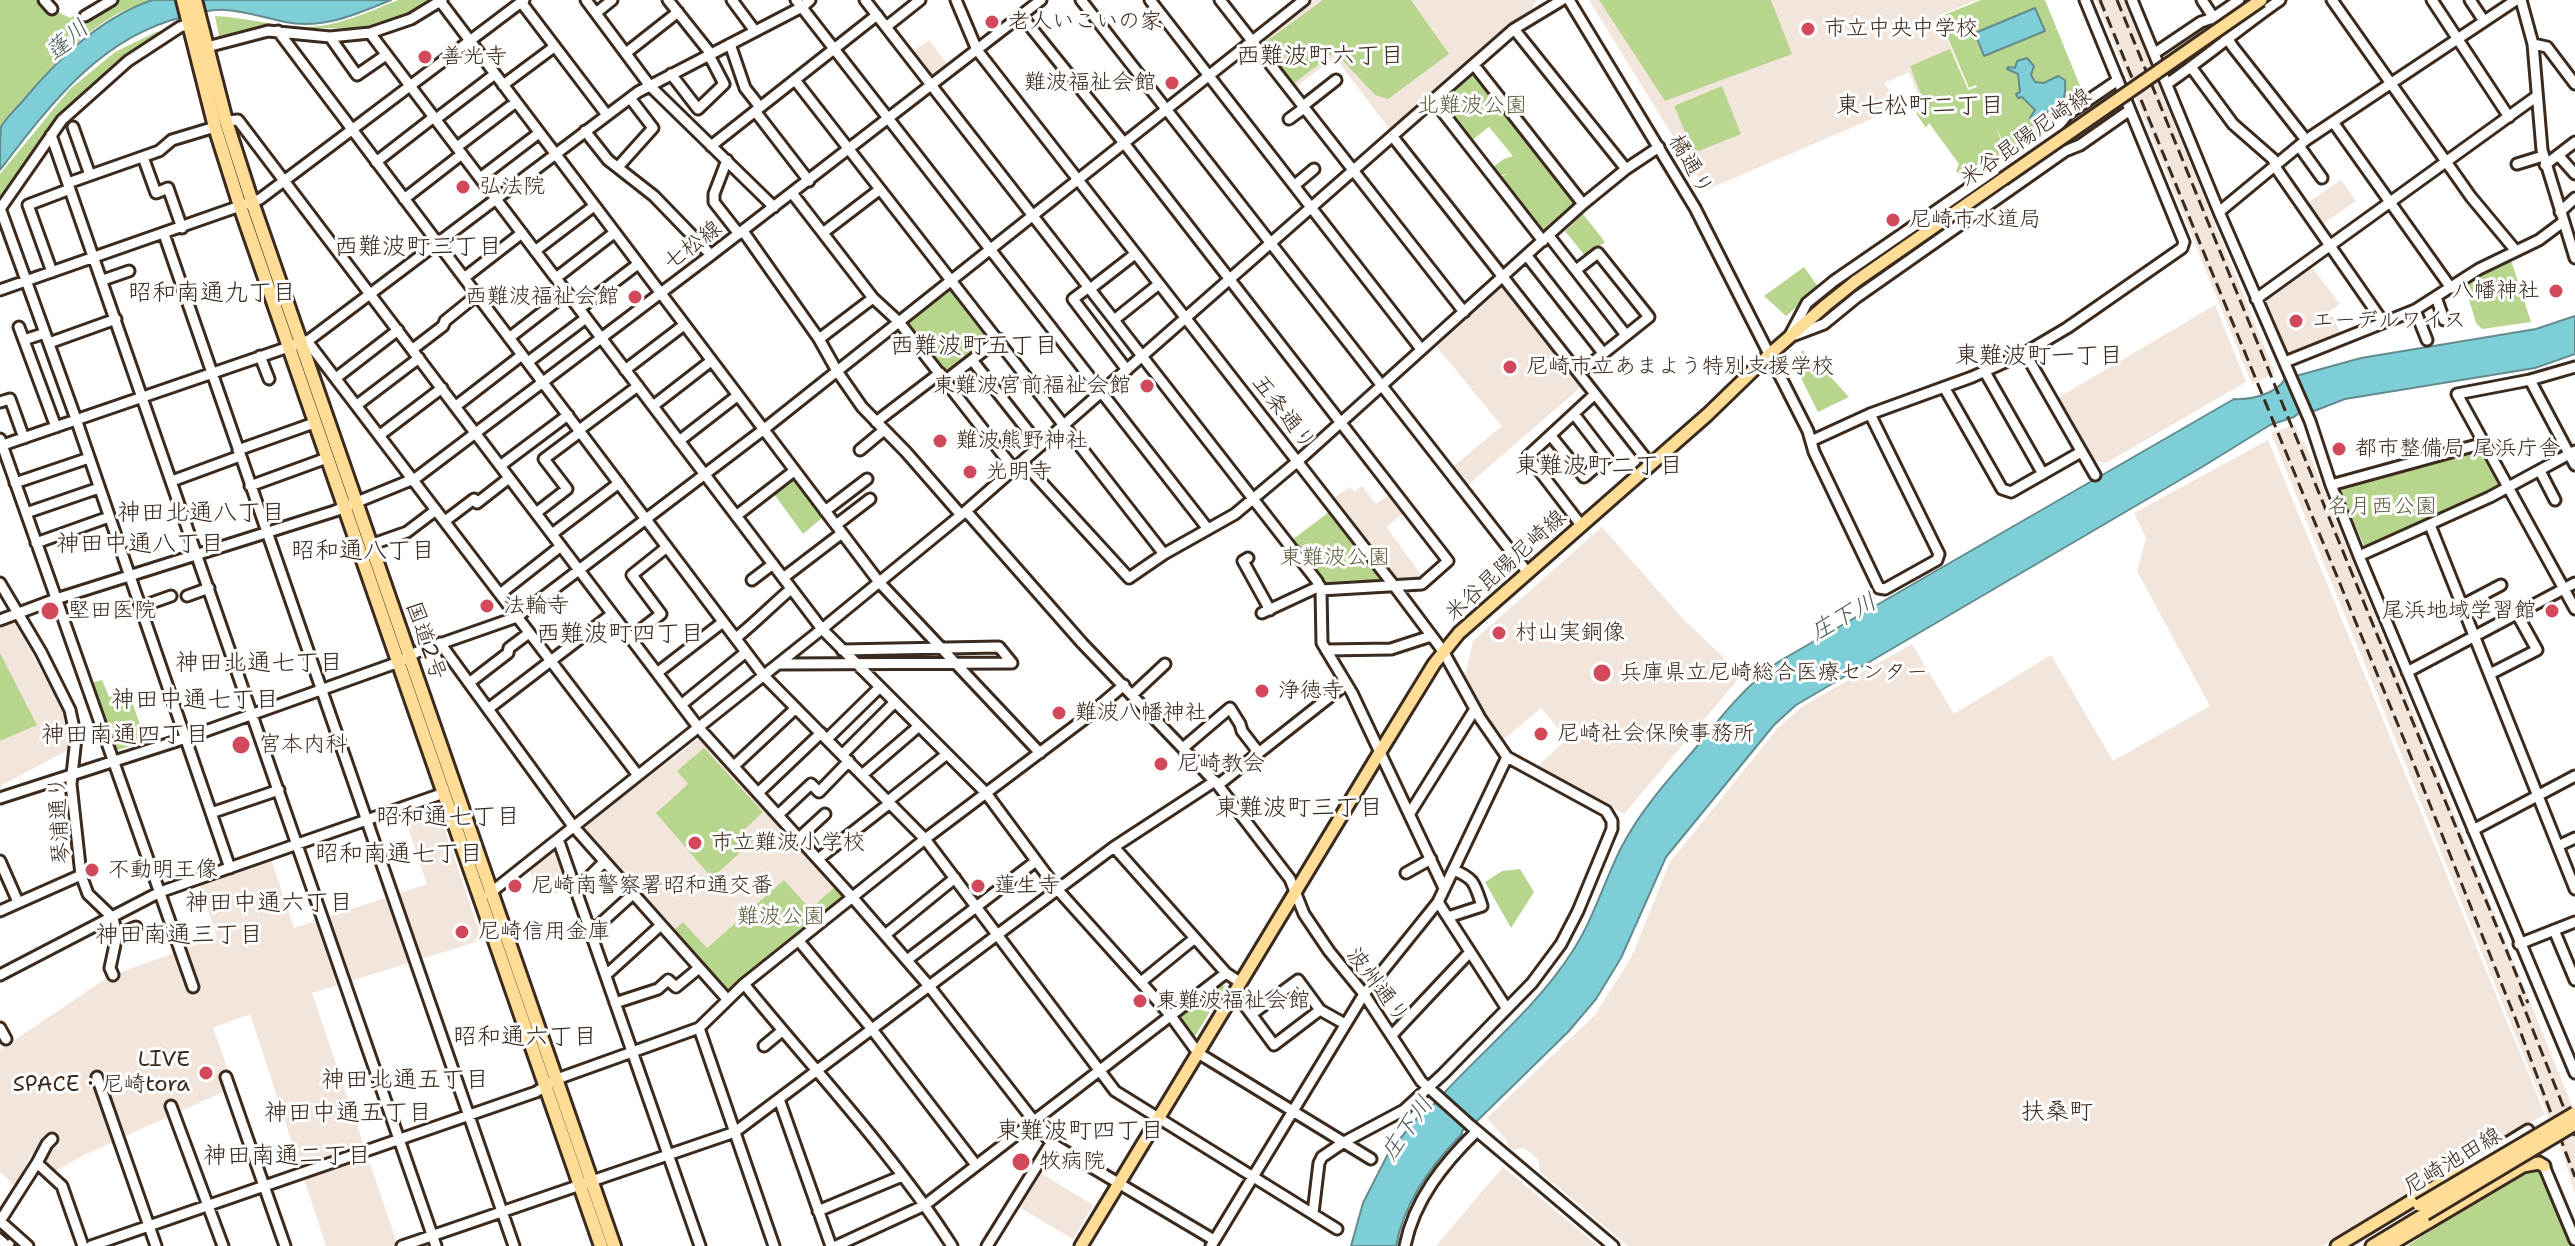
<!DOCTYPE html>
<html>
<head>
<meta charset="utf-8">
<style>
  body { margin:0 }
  canvas { display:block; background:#fff }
</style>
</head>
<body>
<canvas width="2575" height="1246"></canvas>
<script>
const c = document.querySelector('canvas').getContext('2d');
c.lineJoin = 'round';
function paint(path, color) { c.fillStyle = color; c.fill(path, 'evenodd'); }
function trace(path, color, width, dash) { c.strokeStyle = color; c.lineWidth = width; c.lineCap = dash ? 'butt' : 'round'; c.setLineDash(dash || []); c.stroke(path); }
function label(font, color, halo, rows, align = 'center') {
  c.font = font + ' "Shantell Sans","Klee One",sans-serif'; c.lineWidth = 6; c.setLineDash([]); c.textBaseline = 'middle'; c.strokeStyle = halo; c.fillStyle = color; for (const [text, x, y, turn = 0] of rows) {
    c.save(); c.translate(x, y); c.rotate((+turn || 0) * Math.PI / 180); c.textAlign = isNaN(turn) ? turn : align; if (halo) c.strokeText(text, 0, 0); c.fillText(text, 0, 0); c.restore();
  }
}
paint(new Path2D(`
  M1313,0H1537L1533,7L1390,130L1335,57L1292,90L1258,44Z
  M1589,0H1977L1938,16L1967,86L1922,105L1909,72L1884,83L1900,106L1897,108L1706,190Z
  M2096,0H2124L2275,373L2252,384Z
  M929,40L947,64L932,76L928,75L911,53Z
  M2341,180L2356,201L2321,225L2306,204Z
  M2310,265L2340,304L2330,311L2342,336L2293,357L2287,355L2265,303L2266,298Z
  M1501,287H1505L1582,386L1468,485L1453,467L1502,426L1437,347Z
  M2215,305L2246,382L2106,463L2093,460L2056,399Z
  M2295,425L2301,442L2304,441L2575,1113V1194L2560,1145L2271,433Z
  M2268,440L2545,1114L2323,1246H1628L1540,1172L1538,1159L1524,1148L1513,1150L1509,1147L1506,1139L1489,1121L1488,1117L1595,1015L1631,958L1670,862L1778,728L1803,706L1912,644L1954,714L2051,655L2113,761L2210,706L2137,571L2146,538L2134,513Z
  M1362,486L1376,504L1391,493L1405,512L1386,527L1423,577L1399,581L1335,497L1350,487L1354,492Z
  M1602,527L1683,619L1721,655L1740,677L1624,814L1536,768L1567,739L1541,708L1502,741L1464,681L1473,641Z
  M13,620L56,697L64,717L70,749L0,786V625Z
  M697,740H704L836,886L810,909L783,881L707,948L683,923L673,931L583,830V827Z
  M433,803L436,804L482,940L312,993L398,1246H326L250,1014L213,1028L234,1087L84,1155L53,1172L32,1153L15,1186L0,1172V1050L108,977L217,937L199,883L271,859L294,928L427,884L403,813Z
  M555,849L559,851L571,887L551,895L546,879L534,883L529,868Z
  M1503,1167L1598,1246H1436Z
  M1037,1171L1093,1205L1073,1239L1017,1206Z`), '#f2e5db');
paint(new Path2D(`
  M0,0H39L47,10L52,9L70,18L97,3L102,9L119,0H149C138,5 126,9 115,15C69,42 35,87 0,127Z
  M398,0H435L411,15L374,29L255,27L219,36L215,16C244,17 273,26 302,27C335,28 368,12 398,0Z
  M1323,0H1411L1449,54L1388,99L1375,95L1335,52L1293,84L1264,43Z
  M1599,0H1771L1792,54L1665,101Z
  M1981,0H2045L2085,98L2055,122L2008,152L1996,128L2007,156L1970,183L1964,181L1956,171L1959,164L1929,123L1926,128L1916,113L1926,108L1910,66L1950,49L1968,90L1977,87L1976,85L1969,88L1939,17Z
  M168,31L129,55L59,120L0,202V174L70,89L115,52L156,32Z
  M1474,70L1577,204L1544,234L1499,178L1507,174L1497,176L1491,168L1504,159L1513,156L1489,127L1471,141L1440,101Z
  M1722,86L1741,134L1694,153L1674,106Z
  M1583,214L1605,242L1586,257L1565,231Z
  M2510,257L2531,322L2482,329L2476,323L2464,283Z
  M1804,267L1819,288L1786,316L1764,296Z
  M950,288H953L993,339L949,375L946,374L907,321Z
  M1803,350L1824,376L1828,374L1849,397L1818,412L1792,360Z
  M2476,449L2484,453L2500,483L2499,488L2368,548L2364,546L2341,492L2344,486Z
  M793,480L822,518L803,534L774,494Z
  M1329,512L1383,580L1382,583L1330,586L1322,582L1292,540Z
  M0,653L37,725L0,741Z
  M102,680L109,697L128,691L146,741L118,750L114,747L91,683Z
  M704,748L763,812L745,829L754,840L712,878L656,813L688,784L677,771Z
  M1520,869L1534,892L1511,928L1485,882L1502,871Z
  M784,880L810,909L836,886L844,899L727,993L673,931L683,922L707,948Z
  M1221,984L1225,987L1194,1038L1192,1037L1180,1020L1181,1014Z
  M2529,1170L2542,1172L2571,1246H2407L2485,1195Z`), '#b8d58d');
const water = new Path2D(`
  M152,0H391C357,14 322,30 285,22C265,18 246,11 225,10C211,9 197,13 183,17C100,37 50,105 0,170C0,158 0,137 1,127C6,118 15,110 21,103C57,60 98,19 152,0Z
  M2035,8L2045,31L1984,56L1975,33Z
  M2027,58L2034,66L2031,75L2035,82L2044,83L2058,76L2065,80C2066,98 2064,110 2043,113L2047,120H2041L2035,124L2030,118L2035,110L2022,97L2018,98L2016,94L2020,92L2018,74L2007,69L2008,67L2015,68L2017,61Z
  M2575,316V354L2535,368L2345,399L2314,411L2300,412L2294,417L2270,425L2202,467L1796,705L1774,725L1666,857L1621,958L1596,999L1568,1032L1477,1121L1462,1131V1134C1431,1165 1404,1202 1396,1246H1351L1363,1203L1389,1152L1428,1105H1433C1478,1054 1535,1010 1572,952C1593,920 1604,882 1621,848C1640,811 1667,781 1694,750C1720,718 1744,687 1778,662L2234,399C2251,400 2276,394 2285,379L2361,358L2536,329Z`);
paint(water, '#7eced8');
trace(water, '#638c8e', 2);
const minor = new Path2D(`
  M44,0L52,9
  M586,0L650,86L774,207
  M668,0L711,54
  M732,0L755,31
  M796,0L1208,529
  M865,0L1317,581L1321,590L1322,643L1352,693L1444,888
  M956,0L977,50L1395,587L1443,651L1480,718L1507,757L1606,811L1612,821V829L1578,911L1561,944L1532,983L1443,1074L1404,1110L1344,1142L1322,1157L1319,1163L1313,1213
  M1081,0L1528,573
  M1150,0L1421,349
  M1220,0L1464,312
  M1569,0L1695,208L1808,431L1814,452L1879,588L1885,589L1937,560L1939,554L1870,414
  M2132,0L2219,212L2310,421L2331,485L2359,556L2575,1073
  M2202,0L2233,47L2306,140
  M2332,0L2471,197L2516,251
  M2432,0L2509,117
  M2470,0L2484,21
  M2521,0L2533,44L2542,150L2575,258
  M440,1L879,582L1040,753
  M521,2L607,115
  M596,13L612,0
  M1021,15L1124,143L1448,561L1422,584L1321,590
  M85,16L112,0
  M886,27L920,0
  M1514,29L1626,169
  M278,31L764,676L925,839L1115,1091L1337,1229
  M370,33L822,629L986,793L1057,889L1171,1016L1198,1053L1371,1159
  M330,37L357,75L386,55
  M730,44L745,88L760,107
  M2533,44L2547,47L2575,84
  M207,47L268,31L330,37L370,33L411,19L442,0
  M626,53L678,12
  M2155,53L2201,22L2213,18L2239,0
  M1474,65L1583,204
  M2191,67L2233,124L2273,159L2276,168L2383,322
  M671,74L698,109L724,84L709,55
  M795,80L1164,554
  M2167,84C2206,57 2241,27 2280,0
  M503,85L554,47
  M1434,101L1543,241
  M1303,106L1336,80
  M755,111L809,181
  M436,119L495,74
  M1289,119L1304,108
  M226,121L238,120L698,727L853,898L929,986L1051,1143L1214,1240
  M2333,122L2451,288
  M73,127L90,175
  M585,131L608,160L654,196L711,255
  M51,135L436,1246
  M1393,137L1650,464
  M711,146L877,15
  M2299,146L2322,178
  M457,147L516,102
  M2558,155L2575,174
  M143,157L156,193L168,188L182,228
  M727,160L714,194V202L739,234
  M376,162L434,117
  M2517,164L2543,156
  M2545,165L2575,142
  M618,167L653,128L630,98
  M480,178L539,133
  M68,183L159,151L172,140L215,127
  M1295,185L1314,169
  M792,193L873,298L899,322L1014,469
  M404,199L462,154
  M0,208L76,419L230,868
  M0,209L62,120L128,61L180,27L189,24
  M2219,212L2306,140L2516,0
  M2560,212L2575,198
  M743,231L819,339L837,371L862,407L906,452L961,515
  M824,232L879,190
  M164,234L514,1246
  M1549,236L1626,335
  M535,251L594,206
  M1527,256L1603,353
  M1576,270L1598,253L1649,317L1579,373
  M52,272L28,205L70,189
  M464,278L522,233
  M556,278L614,233
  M103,280L129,271
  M1089,287L1073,299L1127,370
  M1090,289L1135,254
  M0,290L260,199L524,0
  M2436,297L2444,320
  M2256,299L2537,96
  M579,309L638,264
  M2415,310L2427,340
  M1114,320L1159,284
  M19,327L56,427
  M1791,333L1807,303L1834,281L2027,148L2059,125L2068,114L2118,80
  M1795,335L1824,324L1857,297L2065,151L2080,145L2130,110
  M509,338L567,293
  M819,339L873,298
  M24,340L45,333
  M307,341L637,774
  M49,343L116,319
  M413,349L443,326L445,321L477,295
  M2025,353L2095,475
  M260,356L269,379
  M972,360L1040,446
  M528,362L586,318
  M2285,362L2415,310L2479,269L2539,240L2563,222
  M2575,367L2530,380L2457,394L2575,609
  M625,370L684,325
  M1985,372L2043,474
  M336,378L398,330
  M946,380L999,339
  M2530,380L2575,465
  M1944,387L2002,489L2011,492L2081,452
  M0,402L10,399L24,438
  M357,405L419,358
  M456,406L522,355
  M653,406L711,361
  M876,422L940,373
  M579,430L638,386
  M380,435L442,388
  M1551,436L1584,477L1607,457L1574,414
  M0,439L193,987
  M679,441L737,396
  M1811,441L1870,414L1972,377L2023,354L2067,328L2182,248L2184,242L2085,0
  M0,446L309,340L638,92L802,7L810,0
  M238,450L314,423
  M860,450L884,430
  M1023,462L1129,578L1164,554L1235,514L1298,461L1583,204L1626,169L1659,147
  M500,466L568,415
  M2540,471L2555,500
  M172,481L240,456
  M15,483L89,458
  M2331,485L2484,443
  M250,486L327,458
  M825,511L867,479
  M966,511L1082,643L1218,785L1290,879L1304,914L1329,951L1364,994L1421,1081L1471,1126L1613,1246
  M26,513L99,488
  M536,513L567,489L544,459L580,432
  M736,516L794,471
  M445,521L474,499L477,503L509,478
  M836,525L870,499
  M1581,525L1528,456L1595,394
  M2430,525L2575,889
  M552,534L619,483
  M36,543L109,517
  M370,545L407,532L436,510
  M2359,556L2490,497L2575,451
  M1248,558L1243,561L1270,610
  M783,578L842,533
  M752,580L773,564
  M0,583L41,652L70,710L76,738L71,784L81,875L88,894L113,918
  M500,594L561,546
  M187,596L209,588
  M2463,605L2501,585
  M140,607L171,596
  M1262,613L1320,586
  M0,620L56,599L335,511L416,478L711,255L1041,0
  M630,638L661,614L632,575L667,547
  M736,638C756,622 772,605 791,589
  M440,643L573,826L727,999
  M1326,650L1391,649L1431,636
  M779,664L1012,663L999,647L842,650
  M2407,672L2575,583
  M657,673L723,622
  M2490,674L2537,650L2517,614
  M469,683L508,653L509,648L529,633
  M1133,694L1165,664
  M681,705L746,652
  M488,709L612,614
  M827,739L880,687
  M1183,748L1230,708L1240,724L1242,731L1259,753
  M842,755L895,702
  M734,766L796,708
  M862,775L919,726
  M1218,785L1346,684
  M758,793L821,733
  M0,798L186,738L399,662L417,652L517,617L763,430L1304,0
  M888,801L947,754
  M211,813L279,790
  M1410,813L1475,709
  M778,815L811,784L819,792L849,761
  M2473,830L2575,776
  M799,838L825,814
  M558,839L700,1246
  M2558,846L2575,838
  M1114,847L1226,973L1241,983
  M818,859L890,803
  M0,861L18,902
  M1406,873L1431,859
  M576,890L604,862
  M489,894L822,629L966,511L1514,29L1562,0
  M1438,902L1507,1009
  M0,911L81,875
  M1448,917L1482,906C1475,885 1475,878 1453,870
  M113,918L117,935L110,968L113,975
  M2554,930L2575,980
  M590,933L633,894
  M117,935L136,927
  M885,935L955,878
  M799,941L871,1028L976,1165
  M2519,944L2575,922
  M907,960L1036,861
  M0,975L160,892L444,793
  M606,975L661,925
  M1141,982L1195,938
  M744,984C814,1070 892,1152 952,1246
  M1233,996L1243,1003L1274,1045L1320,1010L1345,1024
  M615,1003L658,989L668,980L676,987L699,968
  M1252,1014L1298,980L1320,1010
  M0,1028L6,1039
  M699,1028L774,1246
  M1392,1035L1470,952
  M764,1046L782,1031
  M97,1077L156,1246
  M226,1077L285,1246
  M779,1099L831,1246
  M171,1106L223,1246
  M37,1163L62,1186L83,1246
  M2544,1166L2575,1240
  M2461,1171L2528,1130
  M818,1211L902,1176
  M0,1221L37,1163L47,1144L52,1139
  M0,1221L28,1246
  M91,1246L536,1092L557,1079L699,1028L744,984L925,839L1083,720L1124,685
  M402,1246L735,1132L1114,847L1215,781
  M836,1246L925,1205L1226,973
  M987,1246L1051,1143
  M1211,1246L1364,994L1438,902L1507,757
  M1405,1246C1414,1200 1444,1163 1477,1131`);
const major = new Path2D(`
  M1081,1246L1380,752L1434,664L1459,633L1707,415L1770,354L1826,305L1856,281L2003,179
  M2337,1246L2461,1171L2469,1183
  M2372,1246L2425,1214
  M2388,1246L2523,1166L2539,1163L2544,1166`);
const highway = new Path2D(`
  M183,0L215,127L240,206L601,1246
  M195,0L226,121L252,202L614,1246`);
trace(minor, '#3b2a1e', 15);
trace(major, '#3b2a1e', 17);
trace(highway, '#3b2a1e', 18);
trace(minor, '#fff', 9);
trace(major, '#ffdd96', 11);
trace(highway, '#ffdd96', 12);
trace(new Path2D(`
  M2100,0L2403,737L2516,1020L2575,1177
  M2117,0L2528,1003
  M2519,995L2575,1136
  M0,1232L16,1246`), '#3b2a1e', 3, [12, 6]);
const majorBridge = new Path2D(`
  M2003,179L2261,0
  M2419,1205L2575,1113
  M2425,1214L2575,1124`);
trace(majorBridge, '#3b2a1e', 17, []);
trace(majorBridge, '#ffdd96', 11);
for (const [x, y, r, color] of [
  [992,22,8,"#d1495b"],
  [1808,29,8,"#d1495b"],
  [425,57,8,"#d1495b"],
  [1172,83,8,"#d1495b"],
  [463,187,8,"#d1495b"],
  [1893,220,8,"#d1495b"],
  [2556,291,8,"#d1495b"],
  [635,297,8,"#d1495b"],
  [2296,321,8,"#d1495b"],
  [1510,367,8,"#d1495b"],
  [1147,386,8,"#d1495b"],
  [940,441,8,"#d1495b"],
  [2339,449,8,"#d1495b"],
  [970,472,8,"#d1495b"],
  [487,606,8,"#d1495b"],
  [50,611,10,"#d1495b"],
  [2552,611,8,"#d1495b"],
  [1499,633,8,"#d1495b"],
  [1602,673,10,"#d1495b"],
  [1262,691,8,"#d1495b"],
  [1059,713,8,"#d1495b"],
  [1541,734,8,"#d1495b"],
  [241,745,10,"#d1495b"],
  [1161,764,8,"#d1495b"],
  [695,843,8,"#d1495b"],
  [92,870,8,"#d1495b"],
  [515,886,8,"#d1495b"],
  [978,886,8,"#d1495b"],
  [462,932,8,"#d1495b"],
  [1140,1001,8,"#d1495b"],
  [206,1073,8,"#d1495b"],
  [1021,1162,10,"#d1495b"]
]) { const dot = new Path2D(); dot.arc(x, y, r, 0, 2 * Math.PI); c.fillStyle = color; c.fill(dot); trace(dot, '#fff', 3); }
label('22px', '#3b2a1e', '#fff', [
  ["老人いこいの家",1008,22],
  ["市立中央中学校",1824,29],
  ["善光寺",441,57],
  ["難波福祉会館",1156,83,"right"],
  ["弘法院",479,187],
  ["尼崎市水道局",1909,220],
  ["八幡神社",2540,291,"right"],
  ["西難波福祉会館",619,297,"right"],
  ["エーデルワイス",2312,321],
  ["尼崎市立あまよう特別支援学校",1526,367],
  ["東難波宮前福祉会館",1131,386,"right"],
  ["難波熊野神社",956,441],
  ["都市整備局 尾浜庁舎",2355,449],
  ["光明寺",986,472],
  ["法輪寺",503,606],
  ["堅田医院",68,611],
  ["尾浜地域学習館",2536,611,"right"],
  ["村山実銅像",1515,633],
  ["兵庫県立尼崎総合医療センター",1620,673],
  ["浄徳寺",1278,691],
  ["難波八幡神社",1075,713],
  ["尼崎社会保険事務所",1557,734],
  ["宮本内科",259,745],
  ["尼崎教会",1177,764],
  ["市立難波小学校",711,843],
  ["不動明王像",108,870],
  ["尼崎南警察署昭和通交番",531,886],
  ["蓮生寺",994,886],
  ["尼崎信用金庫",478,932],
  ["東難波福祉会館",1156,1001],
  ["LIVE",190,1060,"right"],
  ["SPACE・尼崎tora",190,1085,"right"],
  ["牧病院",1039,1162]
], 'left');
label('22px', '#605d3f', '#fff', [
  ["北難波公園",1472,106],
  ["名月西公園",2382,507],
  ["東難波公園",1335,558],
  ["難波公園",781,917]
]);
label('22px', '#3b2a1e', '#fff', [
  ["米谷昆陽尼崎線",2026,138,-35],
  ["橘通り",1690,165,60],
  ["七松線",693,246,-37],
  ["五条通り",1283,413,52],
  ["米谷昆陽尼崎線",1506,566,-42],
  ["国道2号",425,641,71],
  ["琴浦通り",60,820,-93],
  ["波州通り",1377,986,53],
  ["尼崎池田線",2453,1162,-31]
]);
label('italic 24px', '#4f5b56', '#fff', [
  ["蓬川",68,41,-41],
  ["庄下川",1844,618,-29],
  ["庄下川",1408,1129,-55]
]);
label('24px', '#3b2a1e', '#fff', [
  ["西難波町六丁目",1320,57],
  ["東七松町二丁目",1920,107],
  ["西難波町三丁目",418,248],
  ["昭和南通九丁目",212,294],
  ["西難波町五丁目",974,347],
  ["東難波町一丁目",2039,357],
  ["東難波町二丁目",1599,467],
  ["神田北通八丁目",201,514],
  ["神田中通八丁目",140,545],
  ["昭和通八丁目",363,552],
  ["西難波町四丁目",620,635],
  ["神田北通七丁目",259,664],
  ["神田中通七丁目",195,701],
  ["神田南通四丁目",125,736],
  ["東難波町三丁目",1299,809],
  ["昭和通七丁目",448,818],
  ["昭和南通七丁目",399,855],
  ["神田中通六丁目",269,904],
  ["神田南通三丁目",179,936],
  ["昭和通六丁目",525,1038],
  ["神田北通五丁目",405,1081],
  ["扶桑町",2057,1113],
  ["神田中通五丁目",348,1114],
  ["東難波町四丁目",1080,1132],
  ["神田南通二丁目",287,1157]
]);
</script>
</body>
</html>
